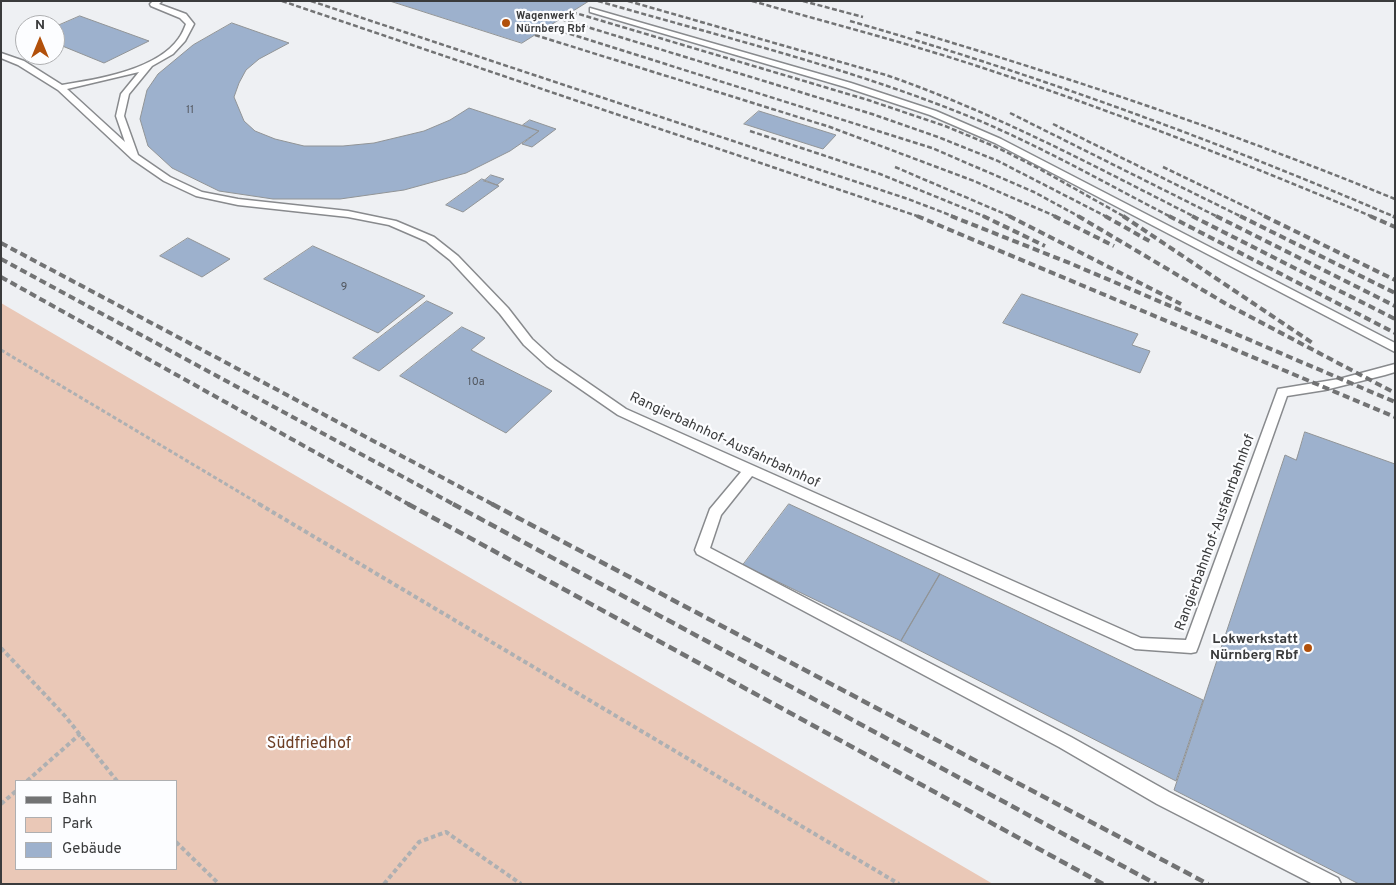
<!DOCTYPE html>
<html>
<head>
<meta charset="utf-8">
<style>
  body { margin:0 }
  #map { position:relative; width:1396px; height:885px; overflow:hidden; background:#eef0f3; font-family:Overpass,sans-serif }
  canvas { display:block }
  .frame { position:absolute; inset:0; border:2px solid #3a3b3c; pointer-events:none }
  .legend { position:absolute; left:15px; top:780px; width:162px; height:90px; box-sizing:border-box; background:#fcfdff; border:1px solid #aeafb1; margin:0; padding:6px 9px; list-style:none; font-size:15px; color:#3a3b3c }
  .legend li { display:flex; align-items:center; gap:10px; height:25px }
  .legend b { width:25px; border:1px solid #aeafb1 }
  .north { position:absolute; left:15px; top:15px; width:50px; height:50px; box-sizing:border-box; background:#fcfdff; border:1px solid #aeafb1; border-radius:50%; rotate:0deg; font-size:14px; font-weight:700; line-height:20px; text-align:center; color:#3a3b3c }
  .north::after { content:''; display:block; margin:auto; width:18px; height:22px; background:#b1500b; clip-path:polygon(50% 0,100% 100%,50% 72%,0 100%) }
</style>
</head>
<body>
<div id="map">
<canvas width="1396" height="885"></canvas>
<div class="frame"></div>
<ul class="legend">
<li><b style="height:6px;background:#727374"></b>Bahn</li>
<li><b style="height:14px;background:#eac8b7"></b>Park</li>
<li><b style="height:14px;background:#9db1cd"></b>Gebäude</li>
</ul>
<div class="north">N</div>
</div>
<script>
const c = document.querySelector('canvas').getContext('2d');
c.lineJoin = 'round';
function paint(path, color) { c.fillStyle = color; c.fill(path, 'evenodd'); }
function trace(path, color, width, dash) { c.strokeStyle = color; c.lineWidth = width; c.lineCap = dash ? 'butt' : 'round'; c.setLineDash(dash || []); c.stroke(path); }
function label(font, color, halo, rows, align = 'center') {
  c.font = font + ' Overpass,sans-serif'; c.lineWidth = 4.5; c.setLineDash([]); c.textBaseline = 'middle'; c.strokeStyle = halo; c.fillStyle = color; for (const [text, x, y, turn = 0] of rows) {
    c.save(); c.translate(x, y); c.rotate((+turn || 0) * Math.PI / 180); c.textAlign = isNaN(turn) ? turn : align; if (halo) c.strokeText(text, 0, 0); c.fillText(text, 0, 0); c.restore();
  }
}
paint(new Path2D(`
  M1,303L993,884H1ZM16,781H176V869H16Z`), '#eac8b7');
const building = new Path2D(`
  M390,1H589L522,43Z
  M80,16L149,41L104,63L55,43V27Z
  M232,23L289,43L259,59L246,70L239,83L234,97L244,121L255,131L275,139L304,146H343L374,143L424,131L450,120L469,108L539,131L510,151L466,173L404,190L340,199H273L219,191L172,168L148,146L140,119L147,90L158,74L193,45Z
  M759,111L836,135L823,149L744,124Z
  M530,120L556,129L532,147L522,144L539,131L523,125Z
  M491,175L504,179L497,185L484,181Z
  M482,179L499,186L463,212L446,205Z
  M188,238L230,259L202,277L160,256Z
  M313,246L425,296L378,333L264,279Z
  M1022,294L1138,334L1132,345L1150,351L1140,373L1003,323Z
  M427,301L453,313L379,371L353,358Z
  M462,327L485,338L471,350L552,391L506,433L400,376Z
  M1305,432L1395,464V884H1359L1174,790L1285,455L1296,460Z
  M789,504L940,574L901,641L743,565Z
  M940,574L1203,700L1176,781L901,641Z`);
paint(building, '#9db1cd');
trace(building, '#919496', 1);
const lane = new Path2D(`
  M153,1H162L159,4L186,14L194,24L185,41L173,54L152,66L129,94L124,116L138,155L170,177L202,192L238,199L348,211L396,221L434,237L458,256L508,308L532,339L555,360L626,409L1141,638L1186,640L1278,389L1339,379L1395,364V372L1385,375L1325,390L1287,396L1198,647L1196,652L1191,653L1135,649L752,476L721,515L710,548L1071,737L1169,792L1338,878L1341,884H1313L1157,804L1059,747L697,554L695,550L710,509L741,472L618,415L547,366L524,345L500,314L450,260L426,241L389,225L348,217L238,205L196,196L164,181L132,159L58,90L18,65L1,58V53L24,61L62,85C98,79 157,70 179,38C182,34 184,29 186,24L180,18L151,6L150,4ZM139,72L121,94L116,116L125,142L67,89Z
  M590,8L851,83L936,111L1001,139L1395,343V352L995,143L930,115L845,87L590,12Z`);
trace(lane, '#888a8d', 3);
trace(new Path2D(`
  M1,350L261,505`), '#aeb0b2', 3, [4, 2.5]);
trace(new Path2D(`
  M259,504L899,884
  M1,648L65,716L117,781
  M27,781L80,734
  M1,804L16,791
  M176,842L219,884
  M384,884L419,842L446,832L521,884`), '#aeb0b2', 4, [4.5, 3]);
paint(lane, '#fff');
trace(new Path2D(`
  M282,1L920,217
  M311,1L908,199L955,217
  M598,1C719,36 842,66 958,112C1032,141 1101,181 1171,217
  M628,1L886,75C993,112 1094,166 1195,217
  M752,1C826,22 900,41 974,65C1109,109 1242,162 1373,217
  M803,1L863,17
  M572,12L868,100L945,126L996,147L1038,168L1125,217
  M561,19L872,114L938,137L998,161L1107,217
  M850,21C1036,74 1217,141 1395,217
  M548,27L932,148L1034,192L1080,217
  M916,32C1079,80 1238,135 1395,199
  M535,35L830,127L974,181L1057,217
  M1010,113L1218,217
  M1053,124L1242,217
  M750,131L880,174L986,217
  M895,167L1012,217
  M1163,167L1267,217`), '#727374', 2.5, [5, 2.5]);
trace(new Path2D(`
  M917,216L1395,417
  M951,216L1072,264L1395,402
  M983,216L1045,246
  M1009,216L1181,304
  M1054,216L1114,246
  M1078,216L1228,305L1395,393
  M1105,216L1151,242
  M1123,216L1314,344
  M1169,216L1395,333
  M1192,216L1395,319
  M1216,216L1395,306
  M1240,216L1395,293
  M1264,216L1395,280
  M1370,216L1395,227
  M1393,216L1395,217
  M1,243L494,505
  M1,259L455,505
  M1,277L410,505`), '#727374', 4, [7, 4]);
trace(new Path2D(`
  M408,504L1103,884
  M453,504L1156,884
  M492,504L1208,884`), '#727374', 4.5, [9, 4.5]);
for (const [x, y, r, color] of [
  [506,23,5,"#b1500b"],
  [1308,648,5,"#b1500b"]
]) { const dot = new Path2D(); dot.arc(x, y, r, 0, 2 * Math.PI); c.fillStyle = color; c.fill(dot); trace(dot, '#fcfdff', 2); }
label('bold 11px', '#3a3b3c', '#fcfdff', [
  ["Wagenwerk",516,17],
  ["Nürnberg Rbf",516,30]
], 'left');
label('11px', '#535860', null, [
  ["11",190,111],
  ["9",344,288],
  ["10a",476,383]
]);
label('14px', '#3a3b3c', '#fcfdff', [
  ["Rangierbahnhof-Ausfahrbahnhof",724,441,25],
  ["Rangierbahnhof-Ausfahrbahnhof",1216,533,-70]
]);
label('bold 14px', '#3a3b3c', '#fcfdff', [
  ["Lokwerkstatt",1298,640],
  ["Nürnberg Rbf",1298,656]
], 'right');
label('16px', '#6d3e24', '#fcfdff', [
  ["Südfriedhof",309,745]
]);
</script>
</body>
</html>
